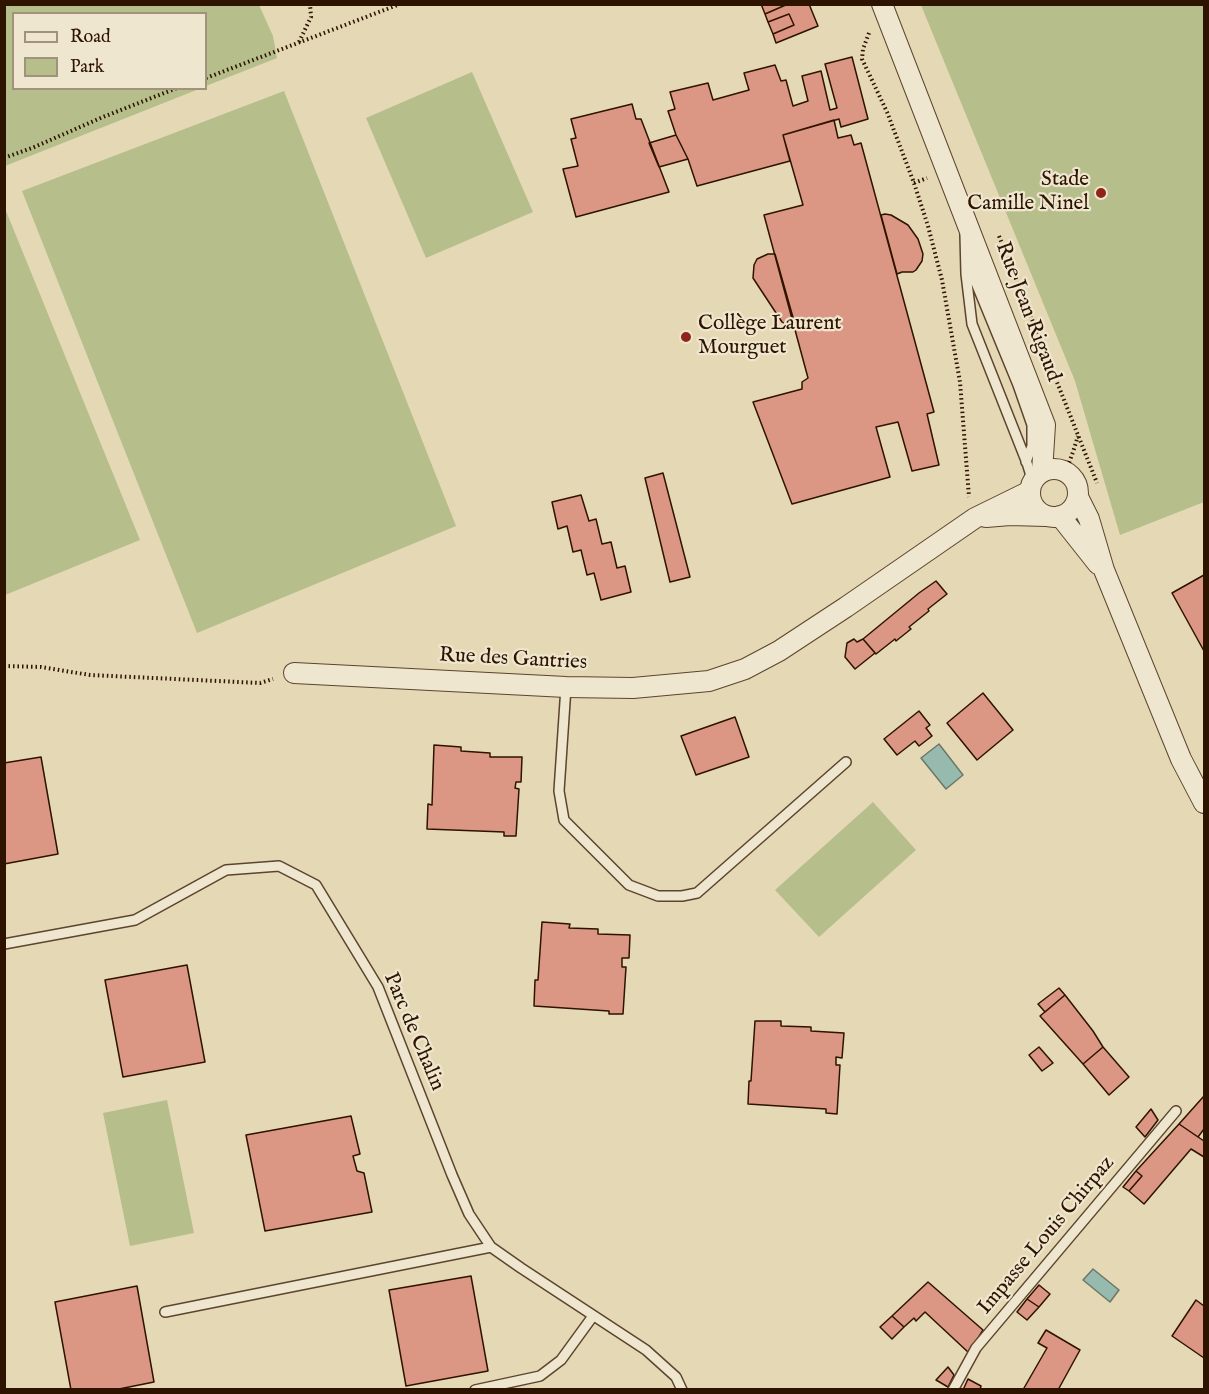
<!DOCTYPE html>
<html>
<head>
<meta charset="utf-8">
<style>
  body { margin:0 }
  #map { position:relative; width:1209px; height:1394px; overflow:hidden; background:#e5d8b4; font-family:"IM FELL English",serif }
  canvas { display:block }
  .frame { position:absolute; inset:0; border:6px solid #2e1301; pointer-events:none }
  .legend { position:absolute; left:12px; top:12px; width:195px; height:78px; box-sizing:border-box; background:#eee6ce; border:2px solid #a1927c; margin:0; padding:8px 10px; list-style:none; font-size:18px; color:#2e1301 }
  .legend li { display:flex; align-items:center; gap:12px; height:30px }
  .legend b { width:30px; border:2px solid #a1927c }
</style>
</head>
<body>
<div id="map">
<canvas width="1209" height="1394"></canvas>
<div class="frame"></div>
<ul class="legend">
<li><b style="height:8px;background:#eee6ce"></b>Road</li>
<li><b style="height:16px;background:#b6be8c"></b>Park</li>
</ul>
</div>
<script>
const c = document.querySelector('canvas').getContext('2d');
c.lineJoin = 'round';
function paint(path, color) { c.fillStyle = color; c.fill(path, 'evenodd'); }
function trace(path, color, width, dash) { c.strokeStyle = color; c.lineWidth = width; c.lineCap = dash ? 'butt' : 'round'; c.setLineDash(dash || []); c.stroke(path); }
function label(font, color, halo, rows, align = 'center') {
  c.font = font + ' "IM FELL English",serif'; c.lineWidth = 4.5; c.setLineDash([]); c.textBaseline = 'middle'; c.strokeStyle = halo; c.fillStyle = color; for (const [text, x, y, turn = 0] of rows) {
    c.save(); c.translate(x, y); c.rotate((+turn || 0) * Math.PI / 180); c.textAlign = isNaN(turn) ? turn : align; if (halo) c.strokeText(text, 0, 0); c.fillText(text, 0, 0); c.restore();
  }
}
paint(new Path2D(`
  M4,5H259L273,36L277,58L206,86V14H14V88L199,89L5,166Z
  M921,5H1204V502L1120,535L1075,381Z
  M472,72L533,212L426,258L366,118Z
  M284,91L456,526L197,633L22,191Z
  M4,206L140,540L5,595H4Z
  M873,802L916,850L819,937L775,890Z
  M167,1100L194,1233L130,1246L103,1113Z`), '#b6be8c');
const water = new Path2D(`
  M939,744L963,775L946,789L921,758Z
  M1093,1269L1119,1290L1110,1302L1083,1280Z`);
paint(water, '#96baad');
trace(water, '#6c7768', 1.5);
const building = new Path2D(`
  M761,4H788L765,14Z
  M788,4H809L818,26L776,43L773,34L794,25L789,14L768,22L765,14Z
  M789,14L794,25L773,34L768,22Z
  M852,57L868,119L841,127L839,119L783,135L790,161L697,186L688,159L676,135L668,111L675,109L670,92L708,83L713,100L749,90L744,73L775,65L781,81L786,80L793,106L808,101L802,76L821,71L830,110L837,108L825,64Z
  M632,104L636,119H641L669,192L576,217L563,169L578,166L571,139L576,138L571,119Z
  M834,120L838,138L851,135L854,145L861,143L934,412L927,414L939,465L912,471L898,422L876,427L890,477L792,504L753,402L802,389V382L808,378L764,215L803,205L783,135Z
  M676,135L688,159L659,167L649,143Z
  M885,214L891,215L908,225L918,239L923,254L922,261L916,270L913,272H902L897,274L881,215Z
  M768,254H775L796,328L788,326L782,322L753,278L754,265L757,259Z
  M663,473L690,577L670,582L645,478Z
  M581,495L589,521L596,519L602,544L611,542L617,568L625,566L631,592L601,600L594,573L587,575L581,550L573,552L567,526L558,529L552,502Z
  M1204,575V651L1172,593Z
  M936,581L947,594L928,609L929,611L909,627L911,629L896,641L895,639L876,654L863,639L919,593Z
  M854,639L857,642L863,639L875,653L855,669L845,657L847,643Z
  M983,693L1013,730L977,760L947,723Z
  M919,711L930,725L926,728L932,736L919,746L915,741L897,755L884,739Z
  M735,717L749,757L696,775L681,736Z
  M434,745L461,747V751L490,753V757H522L521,782H516L515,788L519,789L516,836H504V832L427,829L428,804L432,805Z
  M41,757L58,854L4,864V763Z
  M542,922L570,924L569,928L598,929V934L630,935L629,958H622V967H626L623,1014H609V1011L534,1006L535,980H538Z
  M187,965L205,1062L123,1077L105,980Z
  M1059,988L1065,995L1045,1012L1038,1004Z
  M1065,995L1093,1031L1103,1047L1083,1064L1040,1016Z
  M755,1021H781V1026L811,1027V1031L844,1033L842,1058L836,1057V1065H840L837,1114L826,1113V1109L748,1104L749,1081H751Z
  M1039,1047L1053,1063L1042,1071L1029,1055Z
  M1103,1047L1129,1077L1109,1095L1083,1064Z
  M1204,1096V1129L1198,1137L1179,1124Z
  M1151,1109L1158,1120L1145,1137L1136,1127Z
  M351,1116L360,1154L353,1156L357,1171L364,1173L372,1212L265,1231L246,1135Z
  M1179,1124L1204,1141V1157L1191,1149L1144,1204L1129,1191L1142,1176L1136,1171Z
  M1136,1171L1142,1176L1129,1191L1123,1187Z
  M471,1276L488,1371L406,1386L389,1290Z
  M928,1282L983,1330L969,1353L925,1312L916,1321L914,1318L904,1327L892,1316Z
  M1039,1285L1050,1294L1039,1307L1027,1299Z
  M137,1286L154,1382L114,1390H71L55,1302Z
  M1027,1299L1039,1307L1027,1320L1017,1312Z
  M1196,1300L1204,1306V1358L1172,1336Z
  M892,1316L904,1327L892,1339L880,1327Z
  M1046,1330L1080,1350L1058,1390H1027L1024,1388L1047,1348L1038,1343Z
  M948,1367L954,1375L948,1387L936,1380Z
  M968,1379L981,1386L980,1390H963Z`);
paint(building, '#db9783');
trace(building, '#2e1301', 1.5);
const service = new Path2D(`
  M965,235L966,274L972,324L1027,463L1033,482
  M967,261L1018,385L1032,425V446L1026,462
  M566,687L559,791L564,820L629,885L658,896H682L697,893L846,762
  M4,944L135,920L226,870L279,866L316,885L378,987L452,1175L469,1214L491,1247L521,1268L646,1350L676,1377L682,1390
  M165,1312L491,1247
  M475,1390L540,1376L561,1360L593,1316
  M953,1390L976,1348L1176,1111`);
const minor = new Path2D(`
  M882,4L1045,425L1042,472
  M1030 493a24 24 0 1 1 48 0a24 24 0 1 1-48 0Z
  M1078,497L1089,519L1104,570L1181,759L1204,803
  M1060,516L1098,564
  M986,517L1010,515L1046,516
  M294,673L566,687L633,688L709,681L745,669L779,651L846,607L975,518L1030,491`);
trace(service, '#5c442e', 12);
trace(minor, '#5c442e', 22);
trace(new Path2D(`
  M869,33L863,49L862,59L887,112L914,183L928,226L942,280L960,382L969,497
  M299,42L311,17L310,4
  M206,78L400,4
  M4,158L32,148L103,117L177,88
  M914,183L927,178
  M999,236L1097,483
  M1066,471L1073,452L1078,436
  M4,666L41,667L90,675L260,683L273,679`), '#2e1301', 4, [1.5, 3]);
trace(service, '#eee6ce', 9);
trace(minor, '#eee6ce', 20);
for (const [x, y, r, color] of [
  [1101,193,6,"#8f2418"],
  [686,337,6,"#8f2418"]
]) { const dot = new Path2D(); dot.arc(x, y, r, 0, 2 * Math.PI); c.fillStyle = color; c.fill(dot); trace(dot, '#eee6ce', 2); }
label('21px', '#2e1301', '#eee6ce', [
  ["Stade",1089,181],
  ["Camille Ninel",1089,205],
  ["Collège Laurent",698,325,"left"],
  ["Mourguet",698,349,"left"]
], 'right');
label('21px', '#2e1301', '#eee6ce', [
  ["Rue Jean Rigaud",1027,312,69],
  ["Rue des Gantries",513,660,3],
  ["Parc de Chalin",413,1032,67],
  ["Impasse Louis Chirpaz",1047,1236,-50]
]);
</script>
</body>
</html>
